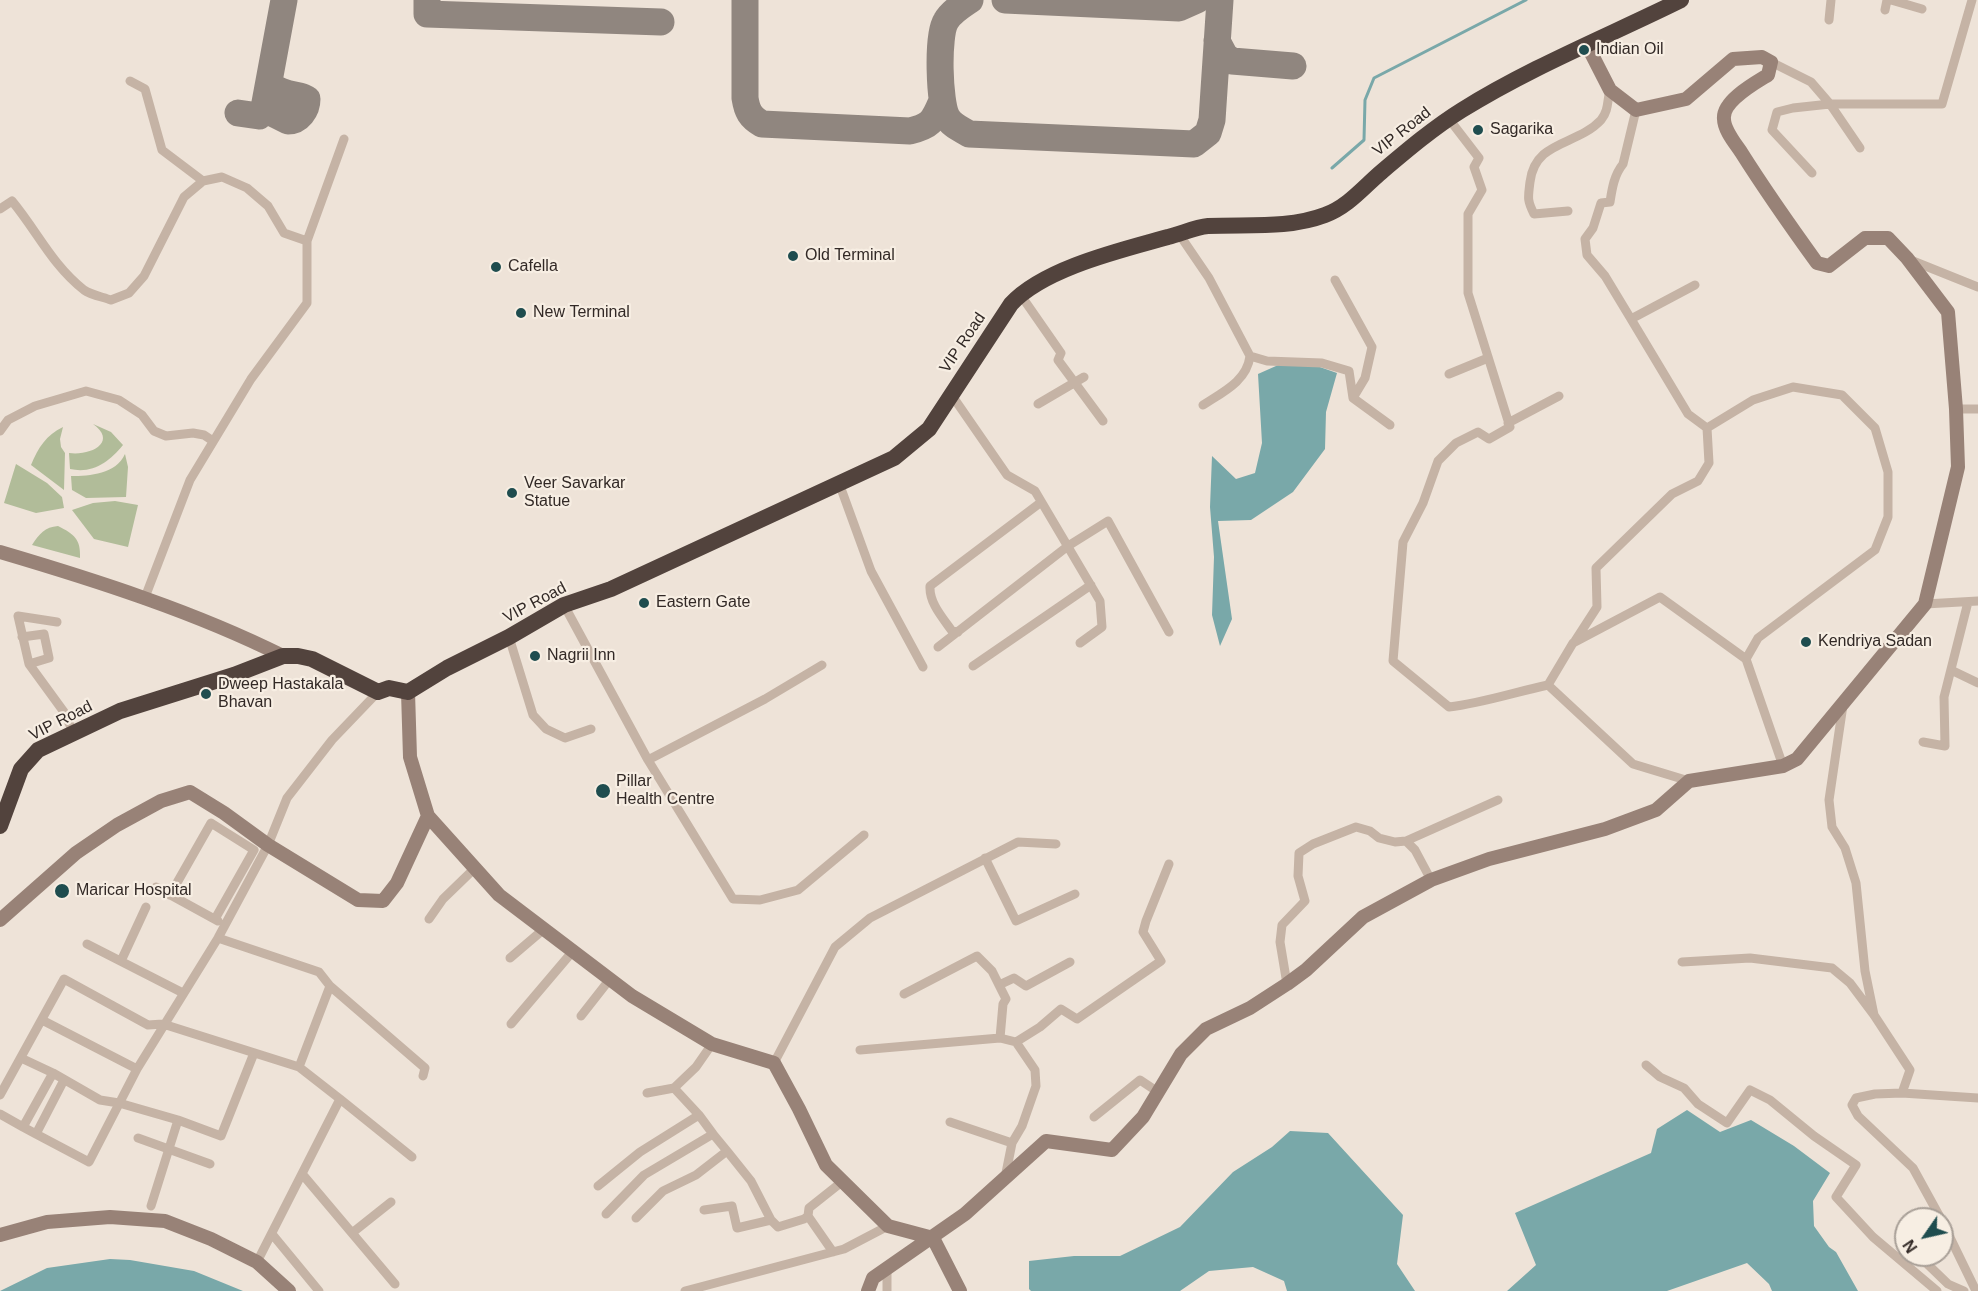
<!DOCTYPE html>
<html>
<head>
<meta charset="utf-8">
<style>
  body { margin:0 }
  #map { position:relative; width:1978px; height:1291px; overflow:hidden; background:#eee3d8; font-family:Arial,sans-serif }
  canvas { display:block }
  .north { position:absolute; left:1894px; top:1207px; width:60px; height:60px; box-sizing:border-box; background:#f7eee3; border:2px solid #a89f97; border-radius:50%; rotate:236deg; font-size:16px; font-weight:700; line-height:24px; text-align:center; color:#322926 }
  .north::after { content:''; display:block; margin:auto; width:21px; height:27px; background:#1f4d4f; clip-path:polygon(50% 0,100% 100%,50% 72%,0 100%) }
</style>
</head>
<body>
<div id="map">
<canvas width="1978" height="1291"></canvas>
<div class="north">N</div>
</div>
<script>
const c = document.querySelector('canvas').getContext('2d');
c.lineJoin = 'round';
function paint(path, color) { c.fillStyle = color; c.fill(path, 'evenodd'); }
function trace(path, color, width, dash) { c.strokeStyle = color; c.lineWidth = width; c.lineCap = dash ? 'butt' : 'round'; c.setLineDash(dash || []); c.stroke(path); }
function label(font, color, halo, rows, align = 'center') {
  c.font = font + ' Arial,sans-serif'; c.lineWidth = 4.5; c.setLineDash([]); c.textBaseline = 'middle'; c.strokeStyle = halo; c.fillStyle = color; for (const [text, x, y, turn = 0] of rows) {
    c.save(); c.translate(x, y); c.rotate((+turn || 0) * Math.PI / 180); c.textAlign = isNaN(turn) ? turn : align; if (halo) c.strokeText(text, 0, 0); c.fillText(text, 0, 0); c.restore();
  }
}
paint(new Path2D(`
  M93,424L111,432L123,445C109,462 93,474 70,469L69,453C91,456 118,442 93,424Z
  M63,427L60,439L61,447L65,453L64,490L31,465C38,448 46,435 63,427Z
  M125,454L128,467L126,497L86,498L72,490L71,476C90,476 116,474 125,454Z
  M16,464L47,483L62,497L64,508L36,513L4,503Z
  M115,501L138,505L128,547L94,539L72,510L93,503Z
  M58,526C74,534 81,539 80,558L32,545C39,534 45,527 58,526Z`), '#b1bc99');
paint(new Path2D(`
  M1294,358L1337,373L1326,412L1325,449L1293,492L1251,520L1218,521L1232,619L1220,646L1212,615L1214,557L1210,507L1212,456L1236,479L1255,473L1262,443L1258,374Z
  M1687,1110L1720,1132L1751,1120L1794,1146L1830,1173L1813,1201L1814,1226L1829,1247L1836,1252L1858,1291H1772L1769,1284L1747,1263L1667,1291H1507L1536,1265L1515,1213L1651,1153L1657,1129Z
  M1290,1131L1328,1133L1403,1215L1397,1264L1415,1291H1287L1284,1281L1253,1267L1209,1271L1180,1291H1031L1029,1289V1261L1074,1256H1120L1180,1227L1233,1172L1272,1147Z
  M110,1259L130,1260L194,1271L243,1291H0L47,1268Z`), '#79a8a9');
trace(new Path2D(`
  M1332,168L1364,140L1365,100L1374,78L1526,0`), '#79a8a9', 3);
trace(new Path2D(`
  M427,0V14L661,22
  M745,0V98C747,111 750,117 762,124L910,131C930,126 933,122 941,103
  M970,0C961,6 951,12 946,21C937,35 939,103 947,117C952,126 961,129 969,134L1194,144L1208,133L1212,120L1220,0
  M1005,0L1179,8L1197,0
  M1217,41L1225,56L1232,61L1293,66
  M266,100L274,114L288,121C299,121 307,110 307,99L303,97C292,94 274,93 269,81
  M238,113L259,116L264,108L284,0`), '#90867f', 27);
trace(new Path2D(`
  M1891,0L1922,9
  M1885,10L1887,0
  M1829,20L1831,0
  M1771,62L1811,82L1830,104H1942L1972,0
  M130,81L145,89L162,150L203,181
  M1449,119L1479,158L1474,167L1482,190L1468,214V293L1510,427L1489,439L1478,432L1456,443L1438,461L1423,503L1403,542L1393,661L1449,707C1483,703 1515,692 1548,685L1573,643L1660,597L1746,659
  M1812,173L1772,130L1777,112L1793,108L1830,104L1860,148
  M0,209L12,201C37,231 52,265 84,290C91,295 103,297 111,300L129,293L144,276L184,197L203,181L222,177L247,188L268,206L284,233L307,241
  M1568,211L1534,214C1527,200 1528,198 1530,182C1535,140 1577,146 1601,120C1609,110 1607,101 1610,90
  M1179,234L1209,278L1250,356C1247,381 1223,392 1203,405
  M1908,259L1978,287
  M1335,280L1372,347L1365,378L1353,398
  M1695,285L1631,319L1688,414L1707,428
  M1020,294L1061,353L1058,360L1103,421
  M1631,319L1605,276L1587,255L1585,239L1593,228L1601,203L1610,202C1612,189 1614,175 1623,164L1636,110
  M1250,356L1267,361L1322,363L1349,371L1353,398L1390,425
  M1449,374L1488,358
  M951,394L1007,475L1035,491L1100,601L1102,627L1080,643
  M1038,404L1084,377
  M1956,409H1978
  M1508,423L1559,396
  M0,431L8,420L35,406L86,391L119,400L142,415L154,431L166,436L193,433L204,435L213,441
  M839,483L871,571L923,667
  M144,600L190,480L251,379L307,303V241L344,139
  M1925,604L1978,601
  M564,605L648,760L733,899L760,900L798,890L864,835
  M57,622L18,616L29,664L64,712L73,732
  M958,632L952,631C943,618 929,603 930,586L1040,503
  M22,637L44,634L49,658L29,664
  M509,637L533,715L546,729L565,738L591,729
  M1575,641L1597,607L1596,568L1672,494L1698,481L1709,463L1707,428L1753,400L1793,387L1842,395L1875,428L1888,472V517L1875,550L1758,638L1746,659L1783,766
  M938,647L1068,546L1108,521L1169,632
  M973,666L1091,585
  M1951,670L1978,683
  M1548,685L1633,764L1689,781
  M1843,705L1829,800L1832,827L1845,848L1856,883L1865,971L1874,1015
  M1923,742L1945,746L1944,697L1968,602
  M648,760L765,699L822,665
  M1406,841L1498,800
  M985,858L1016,921L1075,894
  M156,887L218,921
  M170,895L211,823L254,850L215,919
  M429,919L443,899L475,868
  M218,938L319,972L330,986L425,1068L423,1076
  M87,944L183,993
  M510,958L544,929
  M121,961L146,907
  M1682,962L1750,958L1832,968L1850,983L1874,1015L1910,1070L1902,1093
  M1287,984L1280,942L1282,925L1305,901L1298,876L1299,853L1313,844L1356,827L1370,831L1379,838L1395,842L1406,841L1415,850L1431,880
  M999,985L1014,978L1026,986L1070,962
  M904,994L977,956L992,971L1006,999L1003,1004L1000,1038L1016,1042L1035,1070L1036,1086L1022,1126L1012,1143L1005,1178
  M581,1016L610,979
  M42,1020L137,1069
  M511,1024L573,951
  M1016,1042L1040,1027L1061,1009L1077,1019L1161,961L1143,932L1146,921L1169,864
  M860,1050L1000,1038
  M21,1058L53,1073L100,1100L119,1103L178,1120L221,1136L254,1053
  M774,1063L835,947L870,918L1018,842L1056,844
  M1646,1065L1660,1077L1684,1088L1698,1104L1727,1123L1750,1090L1770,1100L1814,1136L1856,1165L1836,1197L1873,1237L1937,1291
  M299,1067L330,986
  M53,1073L23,1127L36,1134L64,1080
  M647,1093L674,1088L696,1067L712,1044
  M0,1095L64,979L148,1025L163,1024L299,1067L340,1099L257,1262
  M340,1099L412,1157
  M0,1114L23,1127
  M1094,1117L1140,1080L1158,1092
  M950,1122L1012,1143
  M36,1134L89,1162L137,1069L218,938L268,845L287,798L332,740L378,692
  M138,1138L210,1164
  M727,1151L751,1181L771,1220L778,1227L804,1219L808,1216L809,1208L843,1181
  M303,1175L395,1284
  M598,1186L640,1152L699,1115L674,1088
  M151,1206L178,1120
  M704,1210L732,1206L737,1228L771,1220
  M606,1214L644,1175L713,1134L699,1115
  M808,1216L833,1252
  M636,1218L663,1191L696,1175L727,1151L713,1134
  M1941,1219L1913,1168L1858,1116L1852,1105L1856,1098L1875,1094L1902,1093L1978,1098
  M1942,1221L1976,1291
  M352,1233L391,1202
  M272,1234L319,1291
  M1918,1255L1948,1284L1964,1291
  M685,1291L844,1249L888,1226
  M887,1291V1269`), '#c5b3a5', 9);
trace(new Path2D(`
  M0,552C95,580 195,612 283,656
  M408,692L410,757L428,816L499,895L632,996L712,1044L774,1063L799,1109L826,1165L888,1226L933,1238L960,1291
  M0,920L76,853L117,825L161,801L190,792L224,813L268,845L358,900L383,901L397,883L428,816
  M0,1235L47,1222L110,1217L165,1221L211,1239L257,1262L289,1291
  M868,1291L873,1278L965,1214L1046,1141L1112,1150L1143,1117L1181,1054L1206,1029L1250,1008L1287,984L1306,970L1363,917L1431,880L1489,859L1605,829L1656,810L1689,781L1783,766L1797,759L1925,604L1958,467L1956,409L1948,312L1907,258L1888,238H1865L1829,266L1817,263C1791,227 1765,190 1741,152C1735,143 1724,130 1724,119C1722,101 1755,83 1768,75L1771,62L1762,57L1733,59L1686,99L1636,110L1610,90L1587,45`), '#988277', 14);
trace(new Path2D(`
  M0,826L21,769L38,750L120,711L234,675L283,656H298L312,659L378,692L389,688L408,692L447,668L509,637L564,605L611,589L894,458L929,429L1011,304C1044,268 1122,250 1168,237C1181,234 1195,227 1208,226C1247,224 1288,229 1325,215C1347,207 1362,189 1379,174C1405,152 1433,128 1462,110C1531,67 1608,36 1681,0`), '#52433d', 16);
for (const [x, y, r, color] of [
  [1584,50,6,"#1f4d4f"],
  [1478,130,6,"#1f4d4f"],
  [793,256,6,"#1f4d4f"],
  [496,267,6,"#1f4d4f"],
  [521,313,6,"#1f4d4f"],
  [512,493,6,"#1f4d4f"],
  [644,603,6,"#1f4d4f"],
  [1806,642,6,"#1f4d4f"],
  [535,656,6,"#1f4d4f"],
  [206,694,6,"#1f4d4f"],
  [603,791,8,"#1f4d4f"],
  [62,891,8,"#1f4d4f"]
]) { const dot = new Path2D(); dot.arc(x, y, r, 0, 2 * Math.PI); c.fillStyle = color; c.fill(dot); trace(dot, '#f7eee3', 2); }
label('16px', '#322926', '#f7eee3', [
  ["Indian Oil",1596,50],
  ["Sagarika",1490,130],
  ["Old Terminal",805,256],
  ["Cafella",508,267],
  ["New Terminal",533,313],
  ["Veer Savarkar",524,484],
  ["Statue",524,502],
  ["Eastern Gate",656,603],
  ["Kendriya Sadan",1818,642],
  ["Nagrii Inn",547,656],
  ["Dweep Hastakala",218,685],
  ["Bhavan",218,703],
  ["Pillar",616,782],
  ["Health Centre",616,800],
  ["Maricar Hospital",76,891]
], 'left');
label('16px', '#322926', '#f7eee3', [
  ["VIP Road",1402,132,-38],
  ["VIP Road",963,343,-56],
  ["VIP Road",535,603,-28],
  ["VIP Road",61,721,-27]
]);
</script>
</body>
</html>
